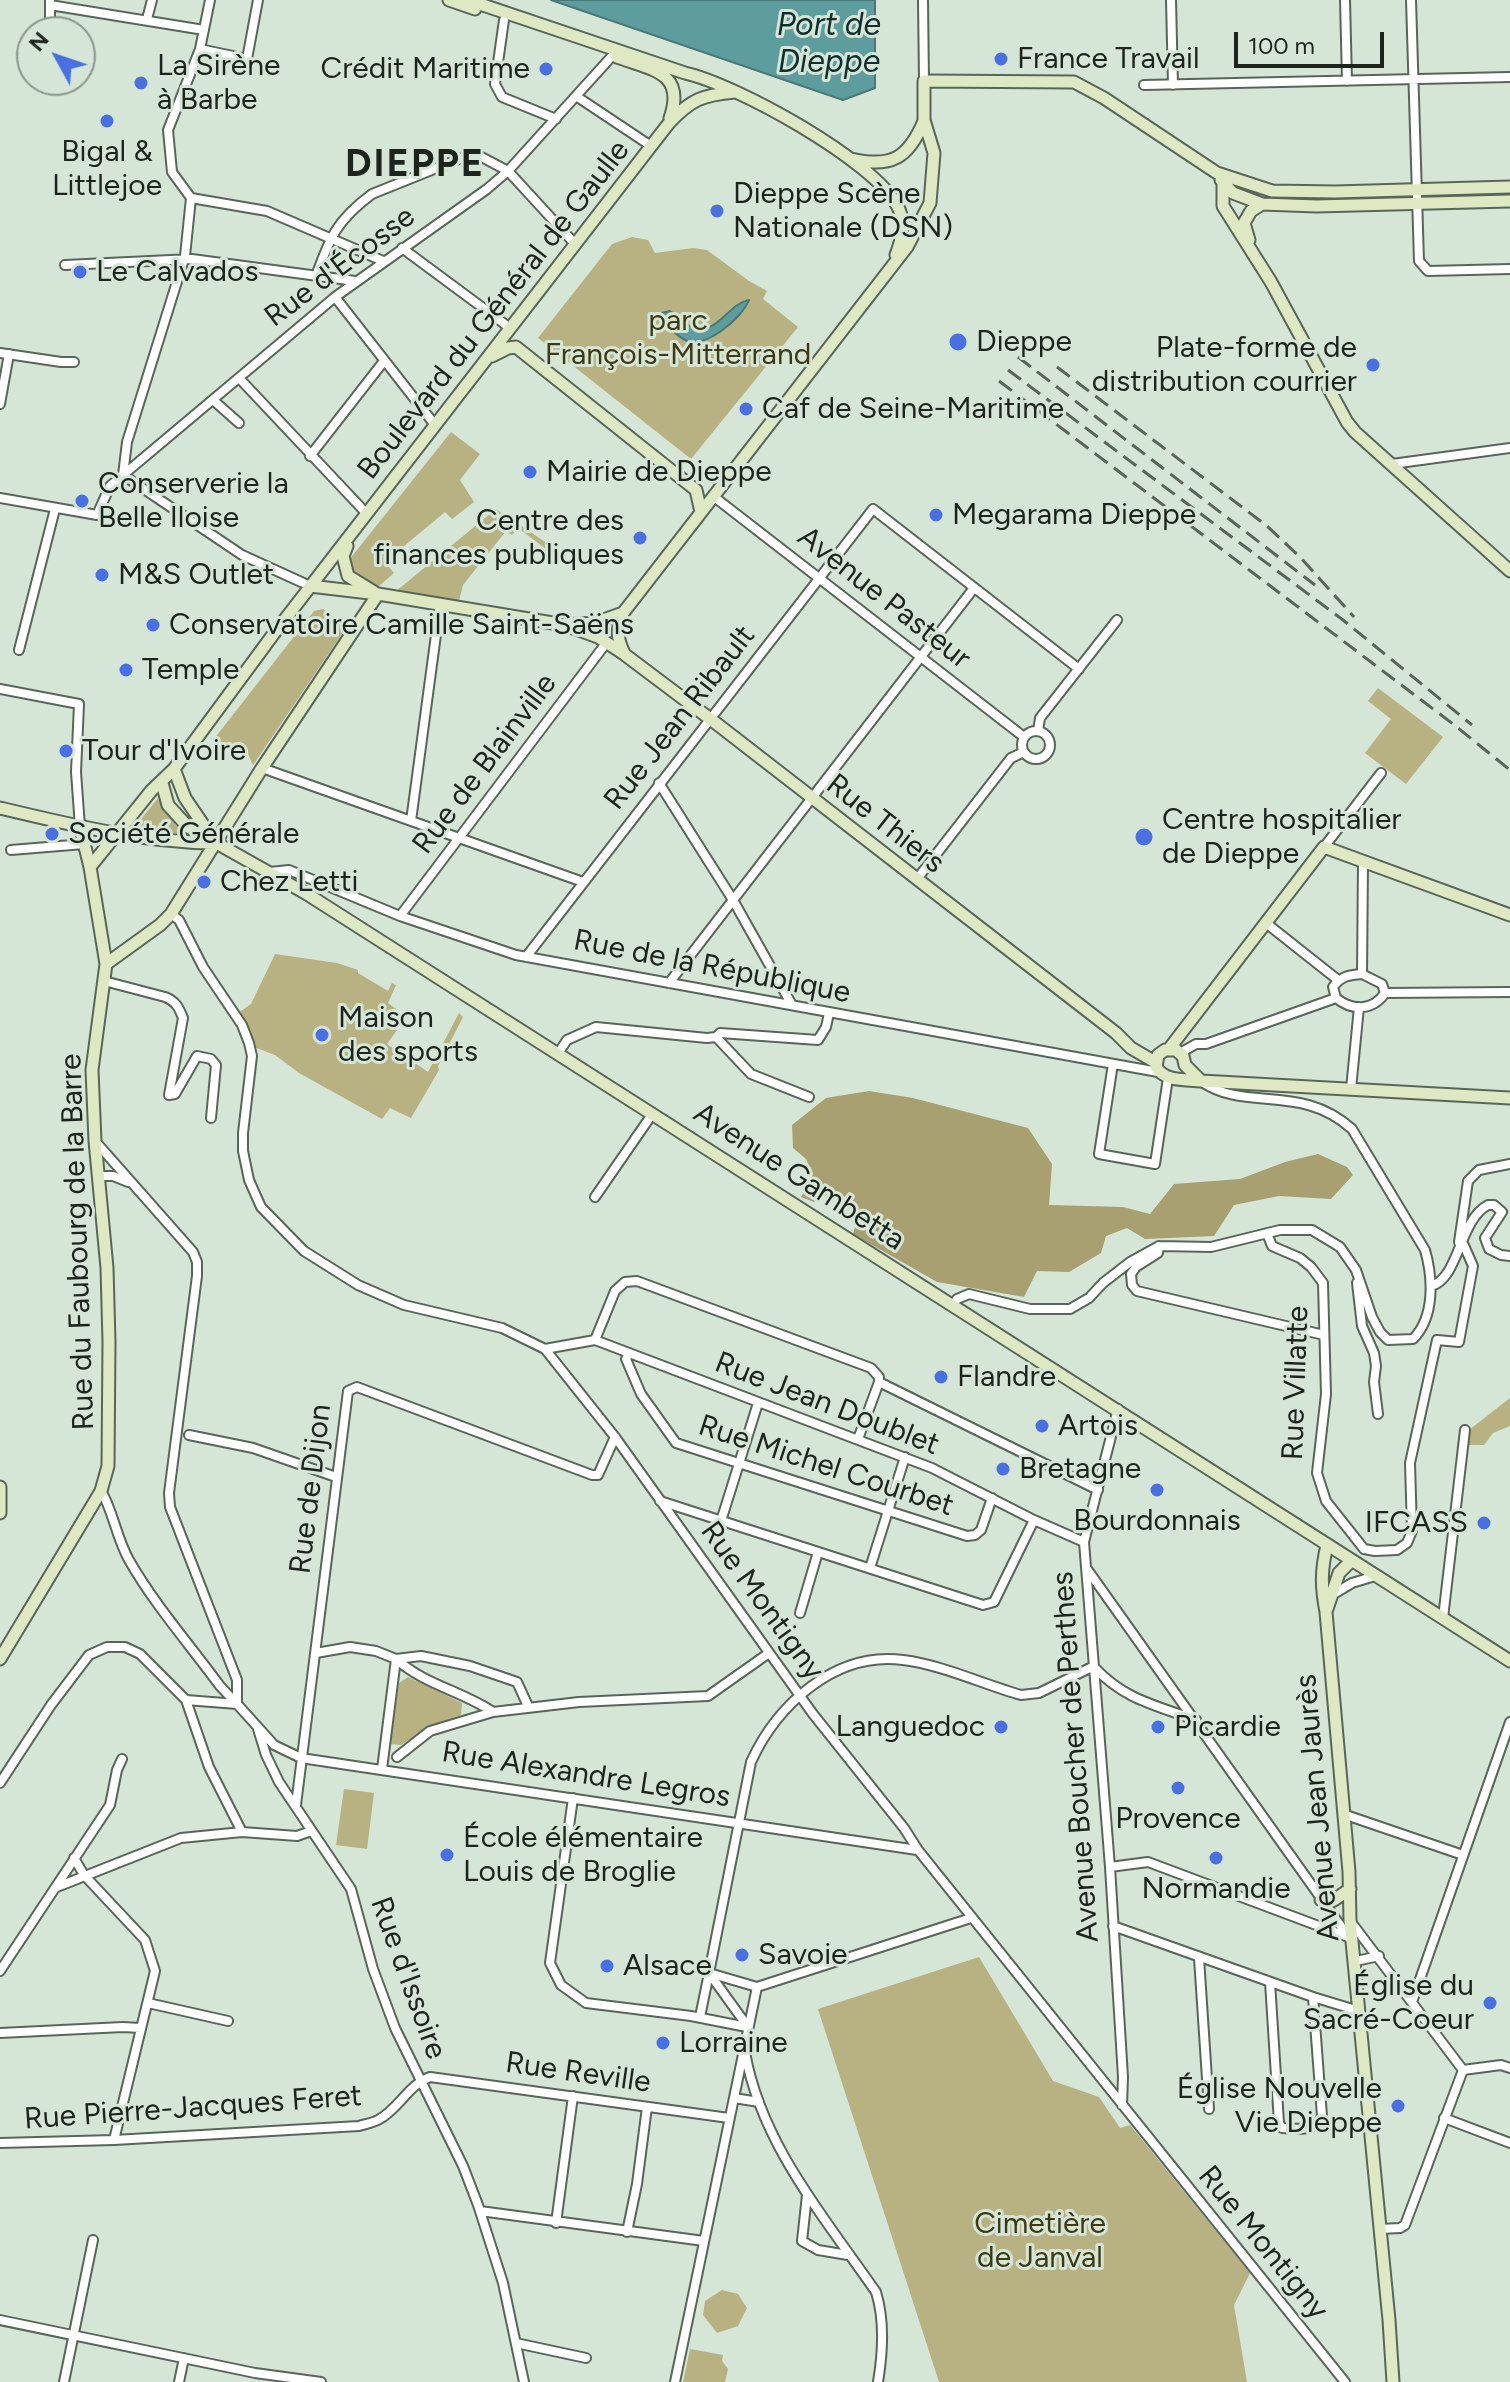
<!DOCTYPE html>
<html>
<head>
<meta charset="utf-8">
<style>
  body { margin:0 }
  #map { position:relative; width:1510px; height:2382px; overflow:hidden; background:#d5e5d6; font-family:Figtree,sans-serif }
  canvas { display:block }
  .north { position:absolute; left:16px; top:16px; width:80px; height:80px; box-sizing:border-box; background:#d5e5d6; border:2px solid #8b978c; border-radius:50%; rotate:310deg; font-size:22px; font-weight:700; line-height:32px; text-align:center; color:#1d231d }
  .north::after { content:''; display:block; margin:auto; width:28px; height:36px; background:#4870e3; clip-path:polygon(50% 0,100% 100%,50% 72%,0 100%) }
  .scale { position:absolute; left:1234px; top:32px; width:150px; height:36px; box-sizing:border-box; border:4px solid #1d231d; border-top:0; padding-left:10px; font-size:24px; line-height:28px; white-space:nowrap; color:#1d231d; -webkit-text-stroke:6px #d5e5d6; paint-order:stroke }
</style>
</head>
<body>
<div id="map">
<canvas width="1510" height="2382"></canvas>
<div class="north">N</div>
<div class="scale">100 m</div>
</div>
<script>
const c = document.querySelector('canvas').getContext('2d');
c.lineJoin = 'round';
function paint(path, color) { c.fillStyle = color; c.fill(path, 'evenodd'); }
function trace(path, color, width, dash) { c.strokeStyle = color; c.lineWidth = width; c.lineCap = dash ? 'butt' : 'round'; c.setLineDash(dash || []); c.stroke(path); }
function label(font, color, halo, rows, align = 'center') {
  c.font = font + ' Figtree,sans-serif'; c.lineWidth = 6; c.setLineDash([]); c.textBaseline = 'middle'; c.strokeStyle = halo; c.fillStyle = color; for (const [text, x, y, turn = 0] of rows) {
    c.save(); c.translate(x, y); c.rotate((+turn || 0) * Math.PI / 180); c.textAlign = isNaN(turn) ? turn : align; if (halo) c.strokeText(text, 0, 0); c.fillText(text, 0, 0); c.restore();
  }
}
paint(new Path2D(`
  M632,237L648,240L655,253L693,248L707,250L749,281L767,291L763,299L798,327L691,459L538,338L612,244Z
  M451,432L480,454L460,480L474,502L452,519L445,512L385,562L394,573L378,587L354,579L349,560Z
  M496,509L503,514L496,523L501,528L513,520L564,555L558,558L518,528L512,535L506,531L463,585L458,605L395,592Z
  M323,609L343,623L344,631L253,765C250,761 250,756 247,752C240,741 224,746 214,739L314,611Z
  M1378,688L1443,737L1406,784L1365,753L1391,719L1368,701Z
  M158,798L182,834L180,837L134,828Z
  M275,954L337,963L358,970V973L388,991L392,983L396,985L388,1003L396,1009L388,1024L397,1030L387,1044L428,1072L459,1013L463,1017L438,1066L439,1070L411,1118L390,1108L382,1119L299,1073L275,1055L254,1047L247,1025L238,1013L251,1004Z
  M1510,1398V1426L1493,1433L1484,1445H1468L1469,1430Z
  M408,1677L462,1703L461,1715L432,1725L401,1745L390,1744L399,1683Z
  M344,1789L374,1793L367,1849L336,1845Z
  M979,1957L1053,2081L1099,2097L1120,2128L1130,2125L1250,2273L1234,2305L1247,2382H939L818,2009Z
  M722,2290L738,2294L747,2308L738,2326L717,2333L703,2315L705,2301Z
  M690,2349L723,2355L722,2361L728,2369L725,2382H683Z`), '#b8b182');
paint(new Path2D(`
  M869,1091L913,1098L1028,1128L1052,1164L1049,1205L1123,1207L1150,1214L1174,1184L1240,1179L1285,1162L1318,1154L1347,1167L1353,1175L1331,1199L1279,1196L1234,1205L1214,1236L1145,1239L1127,1228L1106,1236L1101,1253L1069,1272L1037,1271L1024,1297L937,1282L853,1234L859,1214L852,1200L833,1192L814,1202L801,1197L813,1174L806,1159L793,1148L792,1125L826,1098Z`), '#a8a071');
const water = new Path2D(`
  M551,0H875V88L843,100Z
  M749,300C742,318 705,350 685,340C673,334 667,322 655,318L662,313L670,311C677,316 684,324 692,327C718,336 727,304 749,300Z`);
paint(water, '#5e9d9d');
trace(water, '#4a7877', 2);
const street = new Path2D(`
  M923,0L924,81
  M1171,0L1173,85
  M1345,0L1347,81
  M1411,0L1419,261L1428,271L1510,269
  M50,5L204,30
  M147,19L152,0
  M504,20L495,84L502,97L556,119
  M50,32V1
  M200,49L247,59L258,0
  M1144,85L1510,77
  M576,96L651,146
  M191,198L172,172L168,130L200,49L210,0
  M191,198L267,211L383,261
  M402,248L510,328
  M65,265L192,259L355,281
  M316,276C330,237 337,220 372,194L474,153L508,171L575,244
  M335,297L435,425
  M0,353L61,362H74
  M239,378L367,514
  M213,400L239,423
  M0,404L9,354
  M310,456L384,361
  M1392,464L1510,448
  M123,475L127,442L185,256L191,198
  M123,475L242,555L310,586
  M713,496L1024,737
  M0,498L97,515L110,486L335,297L487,189L508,171L613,55
  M19,650L55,509
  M0,689L79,704L76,772L80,827
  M1038,731L1040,718L1117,620
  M1022 745a14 14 0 1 1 28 0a14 14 0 1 1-28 0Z
  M262,768L583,882
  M659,783L733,900L792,1005
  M411,821L440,605
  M1324,847L1381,773
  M11,850L84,844
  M270,872L289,870L400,916L516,955L1158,1072
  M917,879L1011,758L1024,752
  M171,914L179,920L203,967L242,1025L249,1043L252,1056L243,1133V1151L249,1180L261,1207L304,1251L358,1285L404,1305L502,1328L545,1349L615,1437L813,1714L904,1828L918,1850L1345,2382
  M400,916L607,642
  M1266,923L1338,980
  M526,957L873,509L1079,669
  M1362,974L1382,984L1385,993C1373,1011 1352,1011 1336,998L1333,987C1341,976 1349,975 1362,974Z
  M1362,974L1363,863
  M104,981L165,997C176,1001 179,1008 183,1018L169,1095L175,1094L197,1056L211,1059L216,1065L211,1118
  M669,983L974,588
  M1385,993L1510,992
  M716,1037L751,1074L809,1097
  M559,1052L567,1040L596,1027L707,1038L716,1037L720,1033L818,1040L826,1027L829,1013
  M1180,1053L1196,1044H1206L1336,998
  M1113,1064L1099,1154L1155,1164L1168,1078
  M1351,1089L1359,1007
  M95,1141L193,1252L197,1262V1276L169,1493L170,1507L237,1680V1704
  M99,1176H113L128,1182
  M595,1197L653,1113
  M1267,1233L1272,1246L1300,1258L1311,1267L1323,1283L1326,1394L1317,1473L1326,1501L1364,1549
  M1459,1242L1468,1181L1479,1170L1510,1164
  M1159,1246L1158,1253L1136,1267L1131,1274L1132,1285L1137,1291L1324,1335
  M1357,1283L1362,1326L1374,1353L1376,1366L1374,1382L1378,1414
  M1431,1286C1459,1279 1459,1220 1488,1205H1494L1502,1212L1485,1238L1489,1249L1501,1255L1510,1256
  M954,1304L957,1299L969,1294L1030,1309H1070L1089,1298L1103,1283L1130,1262L1159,1246L1211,1247L1280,1230H1312L1340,1247L1356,1270L1372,1317L1380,1332L1388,1340L1413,1339C1435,1317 1433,1278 1425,1250L1352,1129C1301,1083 1246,1112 1202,1082
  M595,1340L615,1291L625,1282L637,1281L871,1368L879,1377V1382L858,1439
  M545,1349L595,1340L932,1468L1034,1520L1084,1542
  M629,1353L626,1359L641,1394L676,1443L967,1536L975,1535L981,1530L992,1498
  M879,1382L1098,1490
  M1118,1409L1084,1542L1110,1867L1123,2077L1122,2105
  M189,1435L253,1448L336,1477
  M101,1491C113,1510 116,1537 129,1560C154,1604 190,1645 220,1686L237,1704
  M660,1501L983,1605L994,1602L1034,1520
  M721,1521L758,1403
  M1364,1549L1375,1551L1397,1550L1407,1543L1412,1531L1410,1463L1437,1340L1459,1342L1473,1266L1462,1241
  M870,1568L905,1457
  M1087,1569L1350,1939
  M1332,1595L1352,1583L1375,1576
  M800,1613L818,1552
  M1443,1618L1465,1430
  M316,1653L350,1647L376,1651L396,1659L421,1656L470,1666L517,1682L528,1706
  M396,1659C425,1685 462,1691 493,1712
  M1094,1667C1125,1700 1155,1705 1196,1720
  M186,1700L237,1704L274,1745L301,1758L917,1850
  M258,1729L266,1755L279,1782L351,1889L373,1969L395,2028L463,2166L478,2205L503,2283L524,2382
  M397,1757L430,1731L493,1712L579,1702L708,1696L769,1653
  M382,1769L396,1659
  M0,1783L51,1705L89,1655L107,1647H125L140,1654L186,1700L209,1767L242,1832
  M573,1798L550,1963L561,1985L586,2003L691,2016L747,2027
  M296,1805L348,1391L357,1387L592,1475H598L615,1437
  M1343,1814L1463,1855
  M74,1858L84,1875L145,1940L155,1971L114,2140
  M1110,1867L1148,1862L1348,1937
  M57,1887L181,1838L242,1832L297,1836L311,1831
  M1351,1922L1463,2070
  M1113,1926L1313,1997L1359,2011
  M1199,1958L1209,2109
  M1356,1961L1379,1956
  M0,1971L110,1805L117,1770L122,1759
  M1270,1982L1279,2123L1282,2128C1297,2129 1316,2132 1322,2116L1313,1997
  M1412,2002L1510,1722
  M148,2003L228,2021
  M700,2017L709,1973L757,1987L971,1918
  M748,2027L709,1973L751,1762C777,1705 835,1651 903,1660C943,1665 982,1684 1021,1695L1039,1693L1094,1666
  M0,2033L123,2027L140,2028
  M745,2052C761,2144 825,2218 876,2292C885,2321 883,2352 878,2382
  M1463,2070L1501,2065L1510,2068
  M734,2098L759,2102
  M1444,2118L1510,2143
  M0,2143L114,2140L359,2126C365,2124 372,2123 378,2120C399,2109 408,2085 430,2077L729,2118
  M807,2195L802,2241L818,2250L848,2255
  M480,2211L704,2241
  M556,2223L573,2096
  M1380,2229L1400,2228L1405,2225L1463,2070
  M627,2232L637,2184L647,2107
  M0,2320L255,2373L321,2382
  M516,2343L586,2358
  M64,2382L93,2240
  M179,2382L184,2358
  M675,2382L757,1987`);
const secondary = new Path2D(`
  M449,0L475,9
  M468,0L685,73C735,84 874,160 898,207C906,224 902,239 896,255
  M617,57C652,70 686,72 670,118
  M851,159C891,168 908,159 924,121
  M1221,180L1233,193L1262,204L1316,206L1510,201
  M1223,183V206L1271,282L1347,422L1355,432L1510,571
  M1249,240L1244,223L1251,211L1262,204
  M492,356L508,348L516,347L696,490L701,512
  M347,546L343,556L348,576L374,592
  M310,586L378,594L565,625L598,637L624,654L717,724L1116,1033L1131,1048L1155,1062
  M623,613C617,629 616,637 624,653
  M565,625L595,623L623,613L907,247L930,203L934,153L924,120V81L1074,82L1104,98L1217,173L1272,191L1335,192L1510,187
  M174,769L185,798L213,839
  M162,783L168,805L188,827L307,894L1510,1661
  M0,808C71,825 141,842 214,843
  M90,867L151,791L174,769L272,636L669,123C691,99 703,95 735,92
  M106,964L160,925L171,914L262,768L378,594
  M1169,1049L1324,847L1510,915
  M1201,1081L1185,1065L1183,1056L1176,1050H1165L1158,1055L1156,1067C1165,1082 1185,1079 1201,1081L1510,1098
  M0,1487V1513
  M1327,1545C1321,1570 1321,1587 1326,1612L1349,1872L1350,1921L1389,2320L1393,2382
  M1327,1609L1339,1573L1351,1561
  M0,1659L101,1491L108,1466L109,1342L107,1268L95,1141L92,1070L106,964L90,867L80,827
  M1321,1900H1334L1350,1889`);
trace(street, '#586659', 12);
trace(secondary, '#586659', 15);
trace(street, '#fff', 8);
trace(secondary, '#dee8c3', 11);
trace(new Path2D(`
  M1018,357L1315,585
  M1057,367L1267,526L1301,558L1354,617
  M1008,370L1343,620L1472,725
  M999,381L1453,724L1510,770`), '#5a645b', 3, [16, 8]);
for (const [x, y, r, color] of [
  [1001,59,8,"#4870e3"],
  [546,69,8,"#4870e3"],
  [141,83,8,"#4870e3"],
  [107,121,8,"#4870e3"],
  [717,211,8,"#4870e3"],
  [80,272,8,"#4870e3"],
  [958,342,10,"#4870e3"],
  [1373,365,8,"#4870e3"],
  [746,409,8,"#4870e3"],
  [530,472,8,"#4870e3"],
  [82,501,8,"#4870e3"],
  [936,515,8,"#4870e3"],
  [640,538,8,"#4870e3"],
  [102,575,8,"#4870e3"],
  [153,625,8,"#4870e3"],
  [126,670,8,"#4870e3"],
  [66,751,8,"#4870e3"],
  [52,834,8,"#4870e3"],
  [1144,837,10,"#4870e3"],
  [204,882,8,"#4870e3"],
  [322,1035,8,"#4870e3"],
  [941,1377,8,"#4870e3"],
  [1042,1426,8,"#4870e3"],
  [1003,1469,8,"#4870e3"],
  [1157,1490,8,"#4870e3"],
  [1484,1523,8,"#4870e3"],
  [1001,1727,8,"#4870e3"],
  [1158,1727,8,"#4870e3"],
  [1178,1788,8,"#4870e3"],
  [447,1855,8,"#4870e3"],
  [1216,1858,8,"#4870e3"],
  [742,1955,8,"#4870e3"],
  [607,1966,8,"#4870e3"],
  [1490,2003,8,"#4870e3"],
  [663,2043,8,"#4870e3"],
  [1398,2106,8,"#4870e3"]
]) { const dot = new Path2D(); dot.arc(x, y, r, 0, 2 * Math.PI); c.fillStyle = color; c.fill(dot); trace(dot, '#d5e5d6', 3); }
label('30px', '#1d231d', '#d5e5d6', [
  ["France Travail",1017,59],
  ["La Sirène",157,66],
  ["à Barbe",157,100],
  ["Crédit Maritime",530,69,"right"],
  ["Bigal &",107,152,"center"],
  ["Littlejoe",107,186,"center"],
  ["Dieppe Scène",733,194],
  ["Nationale (DSN)",733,228],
  ["Le Calvados",96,272],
  ["Dieppe",976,342],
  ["Plate-forme de",1357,348,"right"],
  ["distribution courrier",1357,382,"right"],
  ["Caf de Seine-Maritime",762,409],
  ["Mairie de Dieppe",546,472],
  ["Conserverie la",98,484],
  ["Belle Iloise",98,518],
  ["Megarama Dieppe",952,515],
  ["Centre des",624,521,"right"],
  ["finances publiques",624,555,"right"],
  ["M&S Outlet",118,575],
  ["Conservatoire Camille Saint-Saëns",169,625],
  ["Temple",142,670],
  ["Tour d'Ivoire",82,751],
  ["Centre hospitalier",1162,820],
  ["de Dieppe",1162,854],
  ["Société Générale",68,834],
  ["Chez Letti",220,882],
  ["Maison",338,1018],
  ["des sports",338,1052],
  ["Flandre",957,1377],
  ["Artois",1058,1426],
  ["Bretagne",1019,1469],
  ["Bourdonnais",1157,1521,"center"],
  ["IFCASS",1468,1523,"right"],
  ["Languedoc",985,1727,"right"],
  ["Picardie",1174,1727],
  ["Provence",1178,1819,"center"],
  ["École élémentaire",463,1838],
  ["Louis de Broglie",463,1872],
  ["Normandie",1216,1889,"center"],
  ["Savoie",758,1955],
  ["Alsace",623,1966],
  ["Église du",1474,1986,"right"],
  ["Sacré-Coeur",1474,2020,"right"],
  ["Lorraine",679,2043],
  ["Église Nouvelle",1382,2089,"right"],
  ["Vie Dieppe",1382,2123,"right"]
], 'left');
label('30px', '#1d231d', '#d5e5d6', [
  ["Rue d'Écosse",340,267,-37],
  ["Boulevard du Général de Gaulle",494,310,-52],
  ["Avenue Pasteur",884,598,38],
  ["Rue Jean Ribault",680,718,-52],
  ["Rue de Blainville",485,764,-53],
  ["Rue Thiers",885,824,38],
  ["Rue de la République",712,967,11],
  ["Avenue Gambetta",799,1177,33],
  ["Rue du Faubourg de la Barre",78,1242,-92],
  ["Rue Villatte",1296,1383,-88],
  ["Rue Jean Doublet",827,1404,21],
  ["Rue Michel Courbet",826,1466,18],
  ["Rue de Dijon",311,1489,-83],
  ["Rue Montigny",762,1601,54],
  ["Avenue Boucher de Perthes",1076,1757,-94],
  ["Rue Alexandre Legros",586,1775,9],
  ["Avenue Jean Jaurès",1318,1808,-95],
  ["Rue d'Issoire",408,1978,70],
  ["Rue Reville",578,2073,8],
  ["Rue Pierre-Jacques Feret",193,2108,-4],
  ["Rue Montigny",1263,2243,51]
]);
label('30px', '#403a13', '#d5e5d6', [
  ["parc",678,321],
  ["François-Mitterrand",678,355],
  ["Cimetière",1040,2224],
  ["de Janval",1040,2258]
]);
label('italic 32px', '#0e2f2f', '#d5e5d6', [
  ["Port de",829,26],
  ["Dieppe",829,63]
]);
c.letterSpacing = '2px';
label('bold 38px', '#1d231d', '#d5e5d6', [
  ["DIEPPE",415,165]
]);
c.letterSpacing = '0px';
</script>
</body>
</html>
